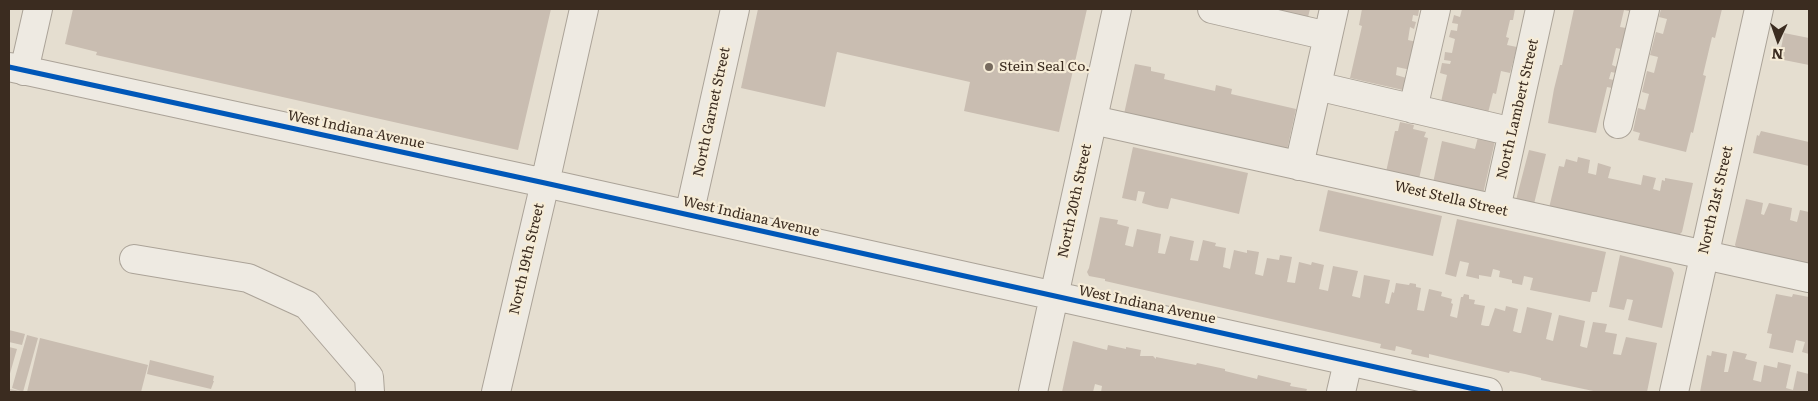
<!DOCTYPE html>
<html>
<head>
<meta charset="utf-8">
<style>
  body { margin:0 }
  #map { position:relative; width:1818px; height:401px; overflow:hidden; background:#e5ded0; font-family:Literata,serif }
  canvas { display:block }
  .frame { position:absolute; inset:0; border:10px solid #3b2c20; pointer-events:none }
  .north { position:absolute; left:1753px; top:15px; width:50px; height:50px; -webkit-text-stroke:4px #f6ecd7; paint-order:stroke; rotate:183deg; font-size:14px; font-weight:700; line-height:20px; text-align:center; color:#3b2c20 }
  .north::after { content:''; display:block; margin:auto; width:18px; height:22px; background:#3b2c20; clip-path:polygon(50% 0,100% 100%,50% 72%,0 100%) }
</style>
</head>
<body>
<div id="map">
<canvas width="1818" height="401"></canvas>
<div class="frame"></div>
<div class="north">N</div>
</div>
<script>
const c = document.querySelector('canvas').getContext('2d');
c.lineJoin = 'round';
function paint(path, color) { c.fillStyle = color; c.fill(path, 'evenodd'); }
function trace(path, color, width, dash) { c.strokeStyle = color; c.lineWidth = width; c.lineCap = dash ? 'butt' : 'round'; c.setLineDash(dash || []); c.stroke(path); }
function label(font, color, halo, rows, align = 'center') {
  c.font = font + ' Literata,serif'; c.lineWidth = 4.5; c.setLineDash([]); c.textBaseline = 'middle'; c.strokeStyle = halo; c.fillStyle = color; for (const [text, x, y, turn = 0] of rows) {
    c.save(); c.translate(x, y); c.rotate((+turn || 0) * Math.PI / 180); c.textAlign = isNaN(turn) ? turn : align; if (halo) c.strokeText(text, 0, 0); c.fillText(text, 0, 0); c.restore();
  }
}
paint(new Path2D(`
  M73,9H551L518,150L96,55L97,52L65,44Z
  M758,9H1087L1059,132L964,111L970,82L837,52L825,107L741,88Z
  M1273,9H1310L1308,17Z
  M1362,9L1419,10L1418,16L1413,15L1412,21L1416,22L1414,29L1410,27L1408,40L1421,43L1411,70L1397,67L1396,75L1410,79L1403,90L1350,78L1362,26L1359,25Z
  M1462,9H1515L1513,20H1510L1506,37L1509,38L1507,45L1517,47L1510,73L1501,71L1496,94L1493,93L1488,113L1441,102L1447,75L1440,73L1442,63L1450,64L1451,61L1444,60L1445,52L1452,53L1455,39L1449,37L1451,30L1457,31L1458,24L1452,23L1454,15L1460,17Z
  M1574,9H1630L1629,11L1624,10L1620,27L1626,28L1624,38L1621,49L1616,48L1612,65L1617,67L1616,73L1611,72L1609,79L1614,80L1612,88L1607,87L1596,133L1548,123L1554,89L1560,65H1562Z
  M1661,9H1722L1715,38L1712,37L1703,75L1706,76L1693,133L1691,132L1686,152L1638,140L1640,133L1633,131L1638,108L1645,110L1649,94L1642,92L1647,71L1654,73L1658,57L1650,55L1656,32L1663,34L1667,19L1659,17Z
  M1784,33L1809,38V65L1779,59Z
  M1135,64L1151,67V71L1165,74L1164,79L1215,91L1216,85L1232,89L1231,94L1296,109L1287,150L1124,114Z
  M1400,122L1414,125L1413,129L1426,132L1424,137L1428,138L1419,179L1386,172L1395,131H1398Z
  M1761,131L1809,142V166L1753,153L1757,135L1759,136Z
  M1478,137L1495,141L1483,194L1433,183L1442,141L1475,149Z
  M1133,147L1248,173L1239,214L1171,198L1168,209L1156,207L1142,203L1145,192L1138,191L1136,201L1122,198Z
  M1529,150L1546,154L1534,204L1516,200Z
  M1578,157L1590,160L1588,173L1596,175L1598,163L1611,167L1608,178L1641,185L1643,175L1656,178L1653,189L1660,191L1662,180L1665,181V178L1693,183L1682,232L1678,236L1549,208L1559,166L1564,167L1566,159L1577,162Z
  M1328,190L1442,216L1433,256L1319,231Z
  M1746,199L1763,203L1761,214L1764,215L1769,203L1792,208L1790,220L1797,222L1800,210L1809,212V264L1802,262L1801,264L1738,250L1735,245Z
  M1100,217L1118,220L1117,224L1129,227L1125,245L1133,247L1137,229L1161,234L1158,253L1165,254L1170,236L1194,241L1190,260L1198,261L1203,240L1216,243L1215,246L1226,248L1223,267L1230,269L1234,250L1247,253V250L1259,252L1255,274L1263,276L1267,258L1279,260L1280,255L1292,257L1287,282L1295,283L1299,262L1311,265L1312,262L1324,265L1319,289L1328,291L1333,266L1358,271L1352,296L1360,298L1364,275L1390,280L1385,303L1389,304L1392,292L1394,293L1396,283L1409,285L1410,283L1416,284V287L1421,288L1417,310L1424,311L1429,289L1442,292L1441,296L1452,299L1451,303L1453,304L1450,316L1457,318L1461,297H1463L1464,294L1469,295V299L1475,300L1474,304L1485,306L1481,325L1486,326H1489L1495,308L1505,311L1506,306L1518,309L1513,331L1519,333H1521L1527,307L1552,313L1546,339L1553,341L1559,315L1585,321L1580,346L1583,347L1587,348L1593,322L1607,324L1605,332L1617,334L1613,354L1621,355L1626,337L1657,343L1647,392H1598L1541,380V378L1525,374L1510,371L1509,373L1429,354V358L1411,354L1412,350L1396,346L1395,351L1380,348L1381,344L1105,281V279L1089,276L1087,272L1089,268Z
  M1457,219L1606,252L1597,292H1592L1590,302L1530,290L1533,278L1524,276L1522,285L1512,283V280L1499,277L1500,271L1497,270L1493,269L1491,277L1479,275V279L1466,276L1469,263L1460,261L1456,277L1445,274Z
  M1620,255L1671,268L1674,273L1662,328L1628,320L1633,300L1627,299L1624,310L1609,307Z
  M1776,294L1792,297L1793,294L1809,297V354L1802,352L1805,342L1796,340L1793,353L1769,348L1772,334L1767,333Z
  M9,330L25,334L22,345L9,342Z
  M27,335L38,338L23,392H9V389L21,391L12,388Z
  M40,338L148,365L141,392H27Z
  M1073,341L1107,350L1108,345L1126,349V347L1141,350L1140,356H1153L1156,359V357L1196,365L1197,363L1225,369V371L1257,379L1258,375L1291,383L1290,386L1307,389L1306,392H1101L1102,386L1095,384L1093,392H1062Z
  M9,347L17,349L9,377Z
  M1712,351L1727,354L1724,372H1728L1733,351L1747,354L1745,359L1757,362L1753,380L1761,382L1764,365L1777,368L1778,362L1791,365L1786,388L1793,390L1797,371L1809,374V392H1700L1707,355L1711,356Z
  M150,360L214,376L213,381H214L211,389L147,374Z`), '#c9bdb1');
const minor = new Path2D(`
  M1212,9L1328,36
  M9,67L545,183L1488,392
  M24,71L38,9
  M1317,86L1513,132
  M1413,109L1436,9
  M1093,120L1809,278
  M1618,124L1645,9
  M1299,166L1334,9
  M1496,209L1540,9
  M689,215L735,9
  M134,259L248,278L307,305L369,377L370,392
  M496,392L545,183L584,9
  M1033,392L1117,9
  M1341,392L1348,362
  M1674,392L1759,9`);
trace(minor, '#aba398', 30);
trace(minor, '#eeeae2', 28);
trace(new Path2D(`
  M9,67L545,183L1488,392`), '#0057b8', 5);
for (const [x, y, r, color] of [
  [989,67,5,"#766a5e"]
]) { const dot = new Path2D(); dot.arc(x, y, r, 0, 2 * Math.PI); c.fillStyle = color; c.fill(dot); trace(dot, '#f6ecd7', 2); }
label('14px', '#3b2c20', '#f6ecd7', [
  ["Stein Seal Co.",999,67]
], 'left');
label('14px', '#3b2c20', '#f6ecd7', [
  ["North Lambert Street",1518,109,-77],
  ["North Garnet Street",712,112,-78],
  ["West Indiana Avenue",356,130,12],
  ["West Stella Street",1451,199,13],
  ["North 21st Street",1716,200,-77],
  ["North 20th Street",1075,201,-78],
  ["West Indiana Avenue",751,217,13],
  ["North 19th Street",527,259,-77],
  ["West Indiana Avenue",1147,305,12]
]);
</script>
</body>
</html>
